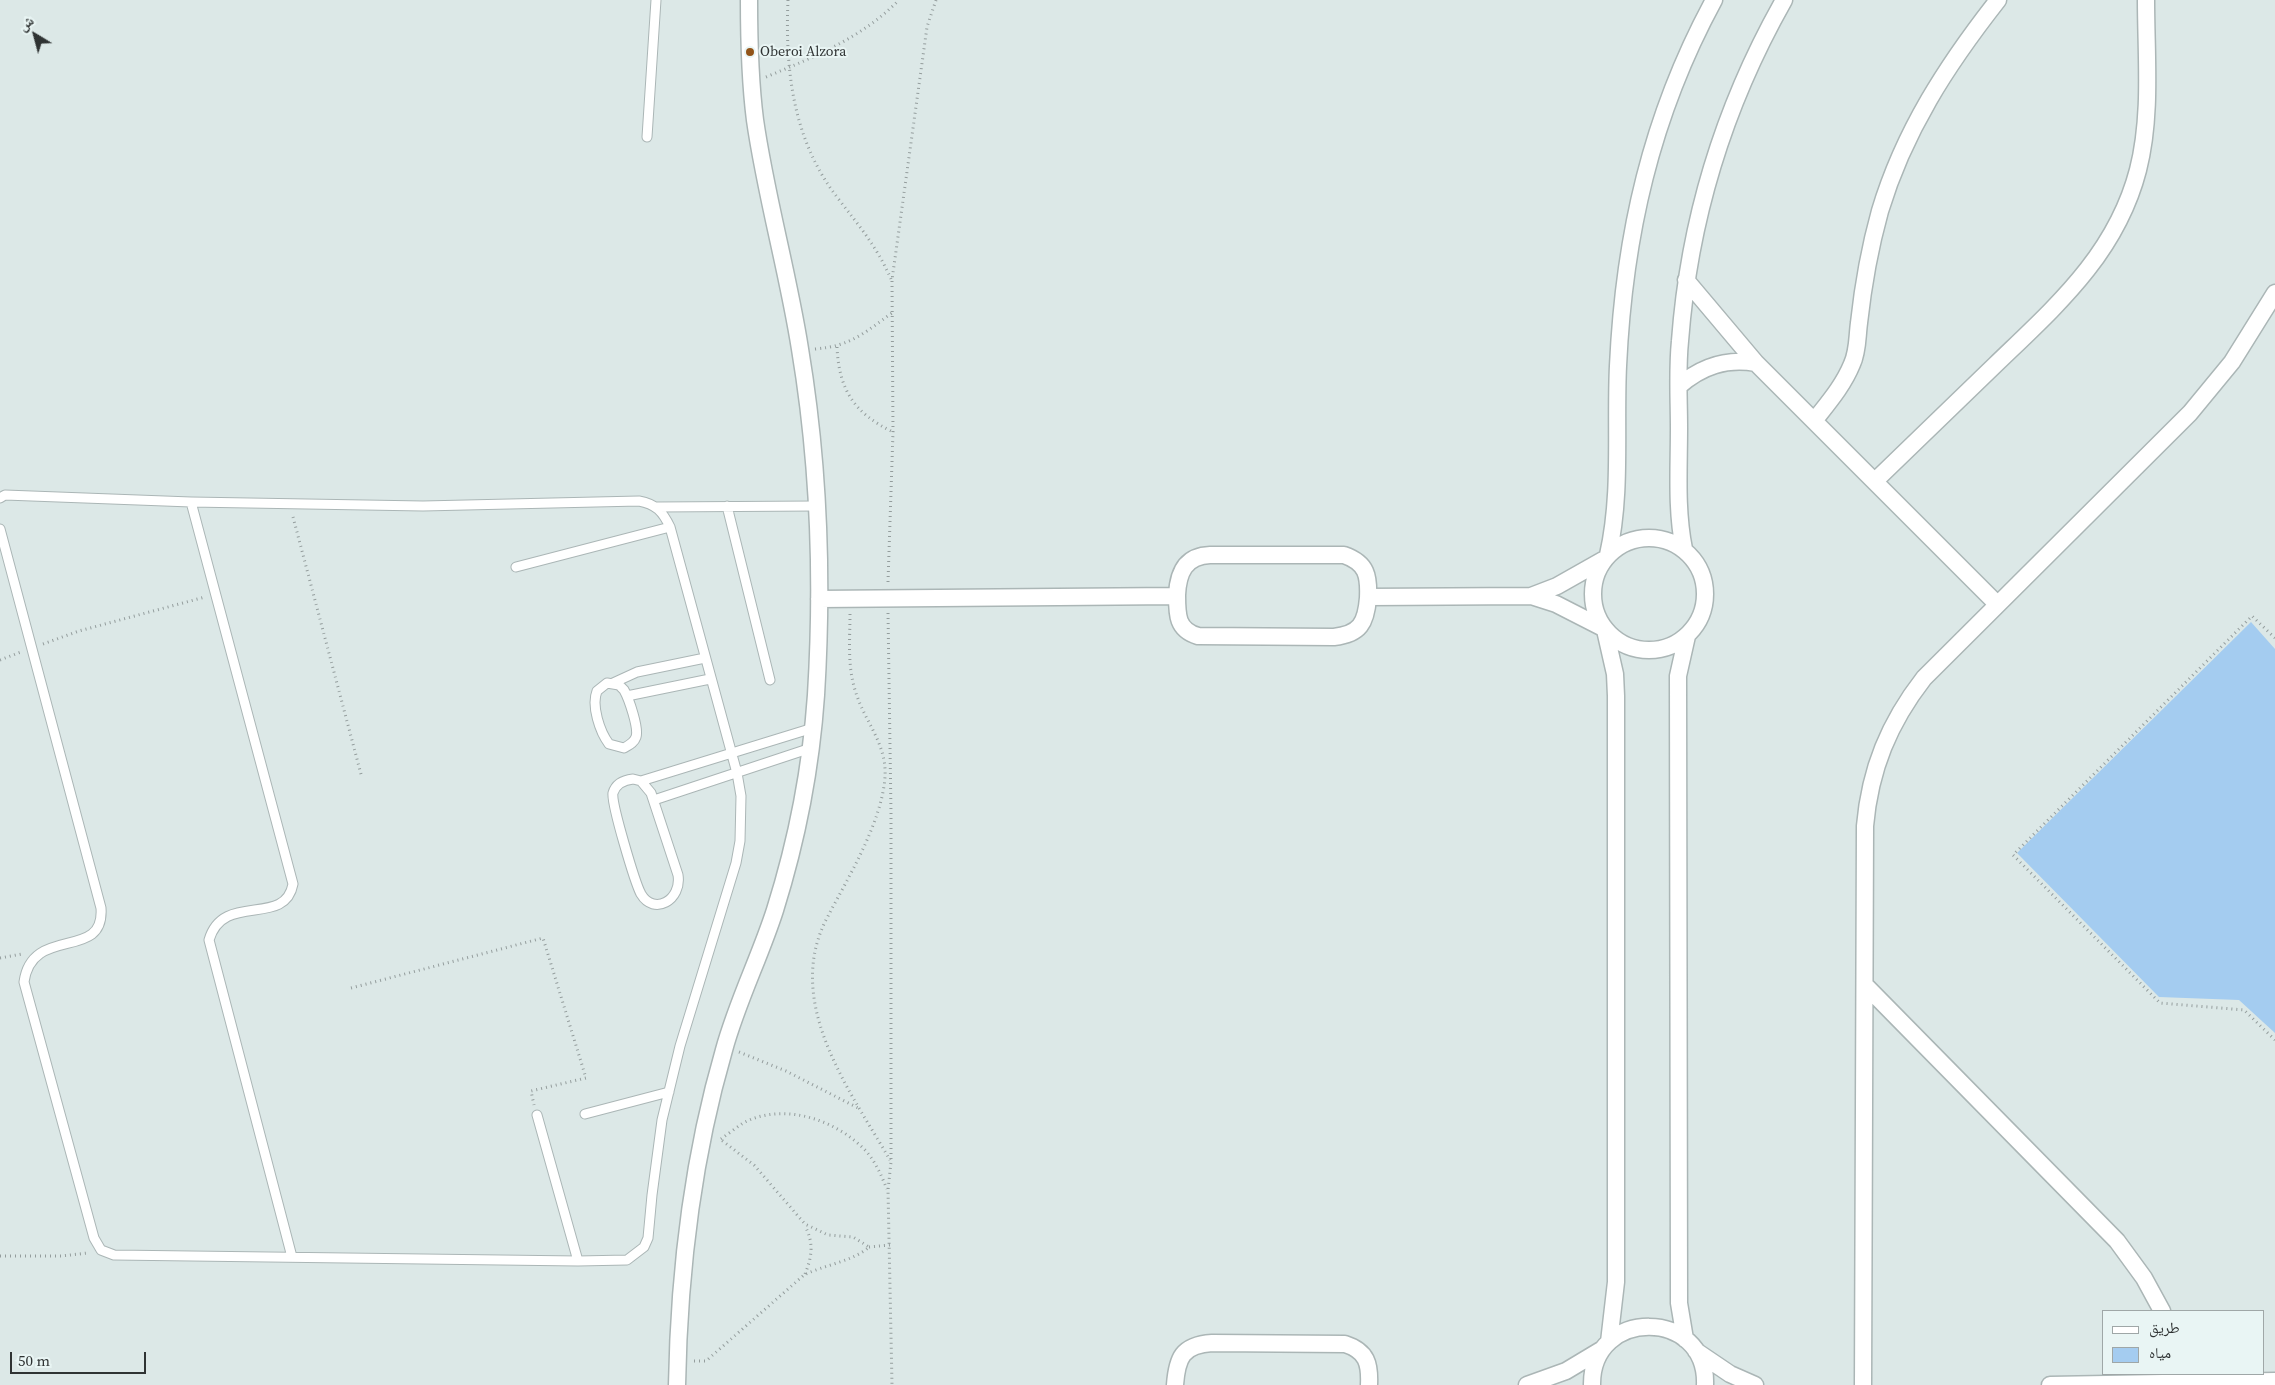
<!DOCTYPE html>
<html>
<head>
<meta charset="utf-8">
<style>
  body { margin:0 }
  #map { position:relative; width:2275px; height:1385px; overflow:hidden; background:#dce8e7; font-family:"Source Serif 4","Noto Naskh Arabic",serif }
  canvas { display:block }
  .legend { position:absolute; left:2102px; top:1310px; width:162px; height:65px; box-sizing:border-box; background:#e9f5f4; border:1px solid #9fa7a7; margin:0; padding:6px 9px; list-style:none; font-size:15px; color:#2f3333 }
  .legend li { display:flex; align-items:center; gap:10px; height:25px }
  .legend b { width:25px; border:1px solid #9fa7a7 }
  .north { position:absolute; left:10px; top:10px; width:50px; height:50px; -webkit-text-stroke:4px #e9f5f4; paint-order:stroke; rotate:323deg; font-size:14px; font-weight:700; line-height:20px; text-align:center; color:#2f3333 }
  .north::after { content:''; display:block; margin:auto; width:18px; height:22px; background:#2f3333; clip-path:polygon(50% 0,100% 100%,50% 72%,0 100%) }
  .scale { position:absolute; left:10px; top:1352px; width:136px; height:22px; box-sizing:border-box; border:2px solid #2f3333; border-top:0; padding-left:6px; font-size:15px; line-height:18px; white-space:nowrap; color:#2f3333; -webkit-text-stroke:4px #e9f5f4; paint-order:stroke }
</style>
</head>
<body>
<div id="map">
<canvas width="2275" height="1385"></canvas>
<ul class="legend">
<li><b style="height:6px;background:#fff"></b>طريق</li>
<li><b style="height:14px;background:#a4ccf0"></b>مياه</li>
</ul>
<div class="north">ش</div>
<div class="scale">50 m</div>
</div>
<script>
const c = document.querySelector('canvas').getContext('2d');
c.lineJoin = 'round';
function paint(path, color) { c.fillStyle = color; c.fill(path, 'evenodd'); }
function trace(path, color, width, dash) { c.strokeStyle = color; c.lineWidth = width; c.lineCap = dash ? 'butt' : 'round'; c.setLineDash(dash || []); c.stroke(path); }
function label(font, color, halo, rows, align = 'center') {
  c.font = font + ' "Source Serif 4",serif'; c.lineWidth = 4; c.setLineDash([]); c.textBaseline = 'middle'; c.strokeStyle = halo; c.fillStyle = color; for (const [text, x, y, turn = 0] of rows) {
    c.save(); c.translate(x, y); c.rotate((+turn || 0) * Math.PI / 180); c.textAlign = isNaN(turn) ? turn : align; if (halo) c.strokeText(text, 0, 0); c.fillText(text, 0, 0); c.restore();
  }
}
paint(new Path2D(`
  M2251,622L2275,649V1033L2239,1000L2159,997L2017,853Z`), '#a4ccf0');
const service = new Path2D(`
  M647,137L656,0
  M0,498L5,495L191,502L423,506L639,501C656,504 663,512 670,527L737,773L741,796L740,841L736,863L680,1046L662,1120L652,1195L648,1238L644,1247L627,1260L578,1261L114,1255L101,1250L94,1238L24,982C32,924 105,962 101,908L0,529
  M191,502L293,884C285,928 223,891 209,940L292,1257
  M727,506L770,680
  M656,507L816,506
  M516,567L670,527
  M607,683L619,685L624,690C629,699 639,728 636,737C634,743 629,745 624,748L609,744C600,732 591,706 597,691Z
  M613,683L637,672L705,658
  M627,696L710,679
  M633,779L641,781L651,793L678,875C682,900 654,916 641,894C635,883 611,803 613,793C616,783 624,780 633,779Z
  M641,781L813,728
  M654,800L811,748
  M585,1114L669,1092
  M537,1115L578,1261`);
const minor = new Path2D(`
  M1686,280L1756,363L1997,604
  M1679,386C1702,366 1726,358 1756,363
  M1814,421C1828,403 1843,386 1852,364C1858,351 1857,338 1859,323C1863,286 1870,247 1880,211C1904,131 1947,65 1998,0
  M1875,481C1915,442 1955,404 1995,365C2055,307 2116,255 2138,170C2152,115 2146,56 2146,0
  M1593 594a56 56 0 1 1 112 0a56 56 0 1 1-112 0Z
  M1684,549C1676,510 1679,469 1679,428C1679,400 1677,370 1680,341C1689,220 1724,106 1784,0
  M1210,555H1344C1367,563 1369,576 1368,598C1366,623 1360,634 1334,637L1198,636C1177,630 1177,615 1177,595C1178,573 1185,556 1210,555Z
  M1608,555C1622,494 1615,429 1618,366C1624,236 1651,116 1714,0
  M1531,596L1557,586L1603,560
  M1368,597L1531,596L1556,604L1603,628
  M819,599L1177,596
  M1605,630L1615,674L1616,696V1282L1609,1342
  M1866,986L2117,1241L2144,1278L2162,1311
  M1685,1339L1679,1303L1678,676L1687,636
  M1696,1351L1730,1374L1755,1385
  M677,1385C679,1270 692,1160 724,1050C737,1002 760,957 775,910C797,840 811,768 816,695C823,581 819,463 800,349C788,272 766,197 755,120C750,81 749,40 749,0
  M1175,1385C1177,1358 1182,1345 1212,1343L1345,1344C1367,1351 1370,1364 1369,1385
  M1527,1385L1566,1371L1601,1350
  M1592,1385C1591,1307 1708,1308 1705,1385
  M1863,1385L1865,826C1870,769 1889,723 1924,678L2190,413L2232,362L2275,293
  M2050,1385L2275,1381`);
trace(service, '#abb6b6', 11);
trace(minor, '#abb6b6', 19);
trace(new Path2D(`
  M788,0C785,70 793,140 837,197C859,226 876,245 891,279
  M766,77C814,57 862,38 899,0
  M837,347C839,390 854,413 893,432
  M815,349C851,346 864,333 892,313
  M293,517L362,778
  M888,582L893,432L892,280L927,27L936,0
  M888,613L891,813V1162L888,1190L892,1385
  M850,614C850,640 847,667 856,693C865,722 887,744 885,777C882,822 848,878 828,916C782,1001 849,1089 890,1160
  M2275,638L2252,616L2013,855L2160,1003L2244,1010L2275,1040
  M43,644L79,631L205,597
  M0,660L21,652
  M0,958L22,954
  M351,988L543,938L586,1078L531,1091L534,1105
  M739,1052L786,1071L860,1109
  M721,1139C728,1134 736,1128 743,1123C783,1102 834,1119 864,1149C875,1160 881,1175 887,1189
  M869,1247L890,1245
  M0,1256H61L88,1253
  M805,1274C812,1257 814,1243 805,1226
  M694,1361H706L804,1275C824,1265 854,1261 869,1247L853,1237L828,1235L805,1224L754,1165L720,1139`), '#949d9d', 3, [1, 4]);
trace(service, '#fff', 9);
trace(minor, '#fff', 16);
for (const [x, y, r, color] of [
  [750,52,5,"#925419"]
]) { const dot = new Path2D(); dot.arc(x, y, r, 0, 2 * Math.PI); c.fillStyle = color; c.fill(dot); trace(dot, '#e9f5f4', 2); }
label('14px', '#2f3333', '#e9f5f4', [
  ["Oberoi Alzora",760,52]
], 'left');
</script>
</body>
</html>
